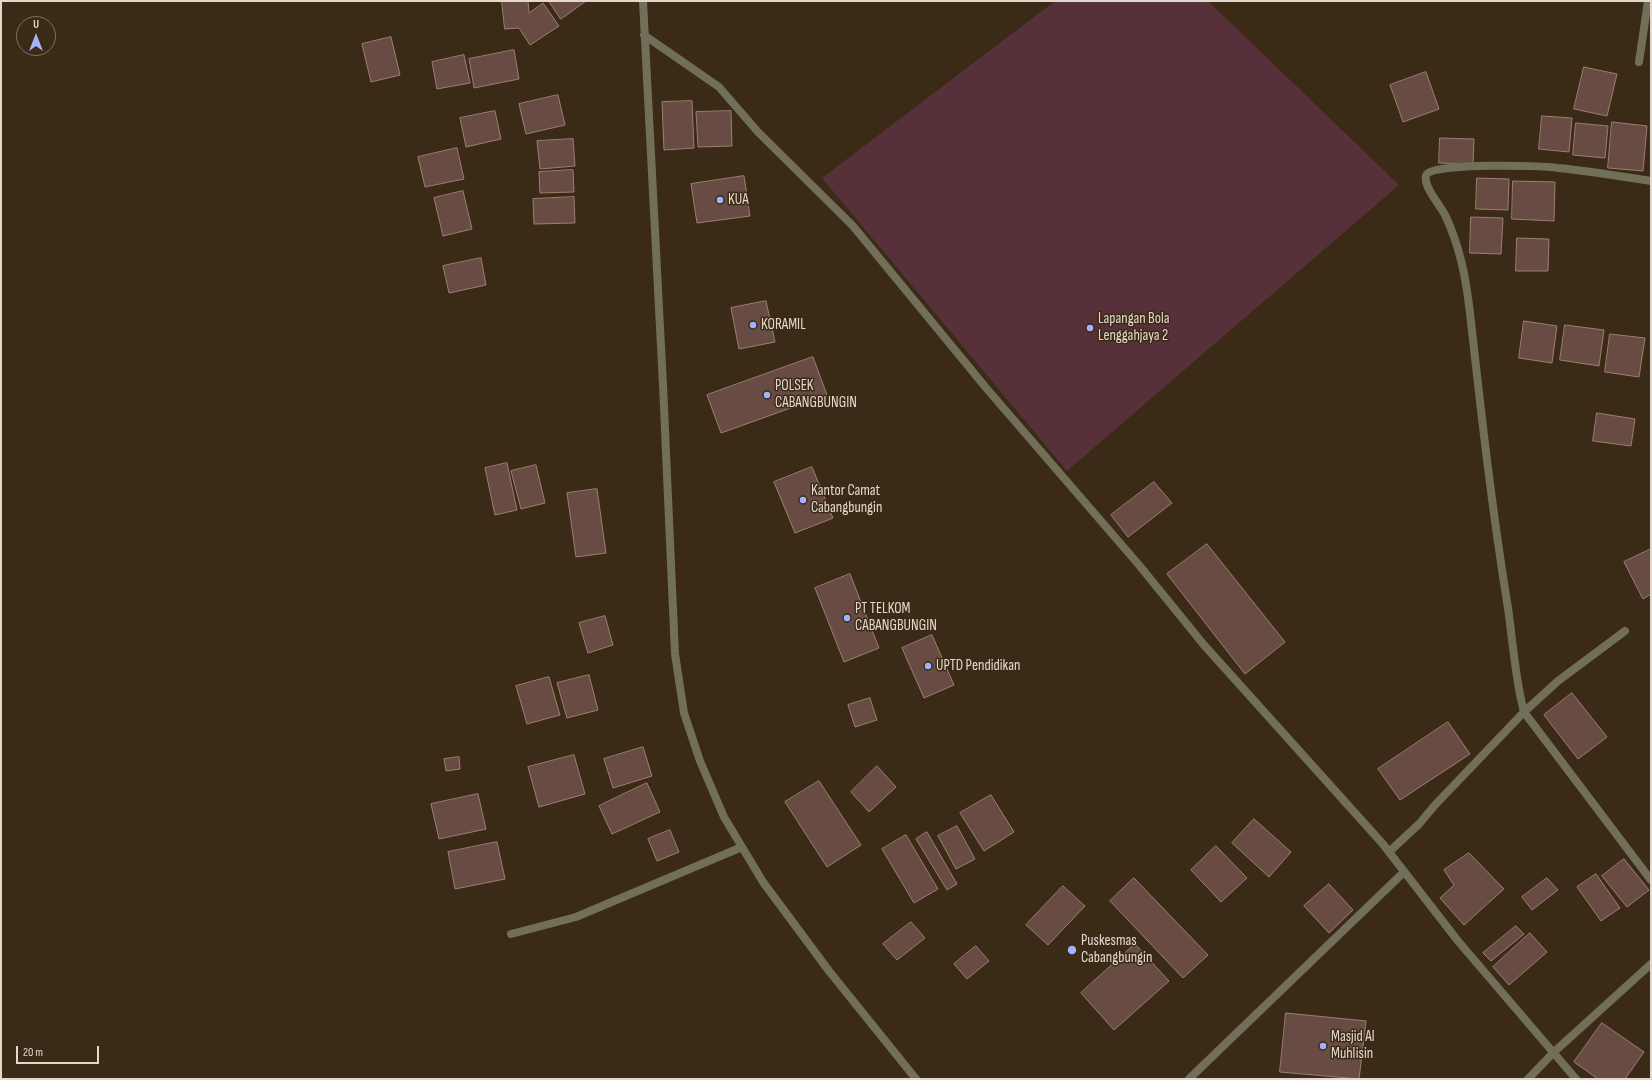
<!DOCTYPE html>
<html>
<head>
<meta charset="utf-8">
<style>
  body { margin:0 }
  #map { position:relative; width:1652px; height:1080px; overflow:hidden; background:#3b2a16; font-family:"Sofia Sans Condensed",sans-serif }
  canvas { display:block }
  .frame { position:absolute; inset:0; border:2px solid #e4d8cd; pointer-events:none }
  .north { position:absolute; left:16px; top:16px; width:40px; height:40px; box-sizing:border-box; background:#3b2a16; border:1px solid #7f705f; border-radius:50%; rotate:0deg; font-size:11px; font-weight:700; line-height:16px; text-align:center; color:#e4d8cd }
  .north::after { content:''; display:block; margin:auto; width:14px; height:18px; background:#a2b2fd; clip-path:polygon(50% 0,100% 100%,50% 72%,0 100%) }
  .scale { position:absolute; left:16px; top:1046px; width:83px; height:18px; box-sizing:border-box; border:2px solid #e4d8cd; border-top:0; padding-left:5px; font-size:12px; line-height:14px; white-space:nowrap; color:#e4d8cd; -webkit-text-stroke:3px #3b2a16; paint-order:stroke }
</style>
</head>
<body>
<div id="map">
<canvas width="1652" height="1080"></canvas>
<div class="frame"></div>
<div class="north">U</div>
<div class="scale">20 m</div>
</div>
<script>
const c = document.querySelector('canvas').getContext('2d');
c.lineJoin = 'round';
function paint(path, color) { c.fillStyle = color; c.fill(path, 'evenodd'); }
function trace(path, color, width, dash) { c.strokeStyle = color; c.lineWidth = width; c.lineCap = dash ? 'butt' : 'round'; c.setLineDash(dash || []); c.stroke(path); }
function label(font, color, halo, rows, align = 'center') {
  c.font = font + ' "Sofia Sans Condensed",sans-serif'; c.lineWidth = 3; c.setLineDash([]); c.textBaseline = 'middle'; c.strokeStyle = halo; c.fillStyle = color; for (const [text, x, y, turn = 0] of rows) {
    c.save(); c.translate(x, y); c.rotate((+turn || 0) * Math.PI / 180); c.textAlign = isNaN(turn) ? turn : align; if (halo) c.strokeText(text, 0, 0); c.fillText(text, 0, 0); c.restore();
  }
}
paint(new Path2D(`
  M1055,1H1208L1399,185L1067,471L822,178Z`), '#573139');
const building = new Path2D(`
  M502,1H528L529,13L543,3L559,26L530,45L519,28L505,29Z
  M549,1H586L561,19Z
  M391,37L400,75L371,82L362,44Z
  M514,50L519,79L474,88L469,59Z
  M464,55L470,83L437,89L432,62Z
  M1584,67L1617,74L1607,116L1574,109Z
  M1426,72L1439,109L1403,122L1390,85Z
  M558,95L565,125L526,134L519,104Z
  M692,101L694,148L664,150L662,102Z
  M495,111L501,139L466,147L460,118Z
  M731,111L732,146L698,147L696,112Z
  M1542,116L1572,118L1569,152L1539,149Z
  M1612,122L1647,126L1643,171L1608,168Z
  M1576,123L1608,126L1605,158L1573,155Z
  M1440,138L1474,139L1473,164L1439,163Z
  M573,139L575,166L540,169L537,141Z
  M457,148L464,179L425,187L418,157Z
  M573,170L574,192L540,193L539,172Z
  M744,176L750,216L697,223L691,184Z
  M1477,178L1509,179L1508,210L1476,209Z
  M1513,181L1555,182L1554,221L1512,219Z
  M463,191L472,229L443,236L434,198Z
  M574,197L575,223L534,224L533,199Z
  M1471,217L1503,218L1501,254L1470,253Z
  M1517,238L1549,239L1548,271H1516Z
  M481,258L486,285L449,293L443,266Z
  M766,301L775,342L739,349L731,308Z
  M1524,321L1557,326L1552,363L1519,358Z
  M1565,325L1604,330L1599,366L1560,360Z
  M1610,334L1645,338L1639,377L1605,372Z
  M813,357L827,395L721,433L707,395Z
  M1597,413L1635,419L1631,446L1593,441Z
  M507,463L517,510L495,515L485,468Z
  M536,465L545,503L521,509L511,471Z
  M812,467L833,518L795,533L774,482Z
  M1154,482L1172,503L1128,537L1111,515Z
  M597,489L606,553L576,557L567,493Z
  M1207,544L1285,642L1245,674L1167,574Z
  M1651,549V594L1643,599L1624,562Z
  M850,574L879,648L844,662L815,588Z
  M605,616L613,645L588,653L579,623Z
  M932,635L954,685L924,698L902,648Z
  M589,675L598,710L567,718L557,683Z
  M549,677L560,715L527,724L516,686Z
  M1572,693L1607,737L1578,759L1544,715Z
  M870,698L877,720L855,727L848,705Z
  M1448,722L1470,754L1400,800L1378,769Z
  M643,747L652,776L613,788L604,759Z
  M574,755L585,794L539,807L528,767Z
  M459,757L460,769L446,771L444,759Z
  M877,766L896,787L869,812L851,792Z
  M819,781L861,845L827,867L785,802Z
  M647,783L660,812L612,834L599,806Z
  M478,794L486,829L439,839L431,804Z
  M991,795L1014,832L984,851L960,813Z
  M1254,819L1291,852L1269,877L1232,843Z
  M957,826L975,859L956,869L938,836Z
  M670,830L679,852L657,861L648,839Z
  M927,832L957,884L947,890L916,839Z
  M906,835L938,889L914,903L882,849Z
  M497,842L505,879L455,889L448,852Z
  M1216,846L1247,878L1221,902L1191,870Z
  M1469,853L1504,889L1464,925L1440,898L1454,885L1444,870Z
  M1624,859L1649,890L1627,907L1602,876Z
  M1596,874L1620,908L1601,921L1577,887Z
  M1134,878L1208,955L1183,978L1110,901Z
  M1547,878L1558,890L1532,910L1522,897Z
  M1329,884L1353,910L1329,933L1304,906Z
  M1063,886L1085,906L1048,945L1026,925Z
  M911,922L925,938L897,960L883,944Z
  M1516,926L1524,934L1491,961L1483,953Z
  M1530,933L1547,952L1509,985L1493,967Z
  M1135,944L1169,981L1114,1030L1081,993Z
  M976,946L989,961L967,979L954,964Z
  M1286,1013L1366,1021L1359,1079L1280,1072Z
  M1602,1023L1644,1052L1625,1079H1598L1574,1062Z`);
paint(building, '#684c43');
trace(building, '#9c7e74', 1);
trace(new Path2D(`
  M643,1L663,385L675,654L684,713L700,761L724,817L763,882L829,971L916,1079
  M644,35L719,87L758,132L853,226L987,389L1139,565L1204,645L1382,843L1458,941L1576,1079
  M1639,62L1648,1
  M1651,181C1620,176 1589,171 1558,168C1540,165 1435,163 1427,174C1420,183 1441,206 1445,215C1460,246 1466,279 1470,313C1481,412 1492,510 1508,608C1513,643 1515,678 1524,712L1651,880
  M1389,852L1419,824L1435,805L1524,712L1558,681L1625,631
  M511,934L576,917L742,847
  M1189,1079L1404,872
  M1528,1079L1554,1052L1651,964`), '#726f59', 8);
for (const [x, y, r, color] of [
  [720,200,4,"#a2b2fd"],
  [753,325,4,"#a2b2fd"],
  [1090,328,4,"#a2b2fd"],
  [767,395,4,"#a2b2fd"],
  [803,500,4,"#a2b2fd"],
  [847,618,4,"#a2b2fd"],
  [928,666,4,"#a2b2fd"],
  [1072,950,5,"#a2b2fd"],
  [1323,1046,4,"#a2b2fd"]
]) { const dot = new Path2D(); dot.arc(x, y, r, 0, 2 * Math.PI); c.fillStyle = color; c.fill(dot); trace(dot, '#3b2a16', 1.5); }
label('15px', '#e4d8cd', '#3b2a16', [
  ["KUA",728,200],
  ["Lapangan Bola",1098,319],
  ["Lenggahjaya 2",1098,336],
  ["KORAMIL",761,325],
  ["POLSEK",775,386],
  ["CABANGBUNGIN",775,403],
  ["Kantor Camat",811,491],
  ["Cabangbungin",811,508],
  ["PT TELKOM",855,609],
  ["CABANGBUNGIN",855,626],
  ["UPTD Pendidikan",936,666],
  ["Puskesmas",1081,941],
  ["Cabangbungin",1081,958],
  ["Masjid Al",1331,1037],
  ["Muhlisin",1331,1054]
], 'left');
</script>
</body>
</html>
